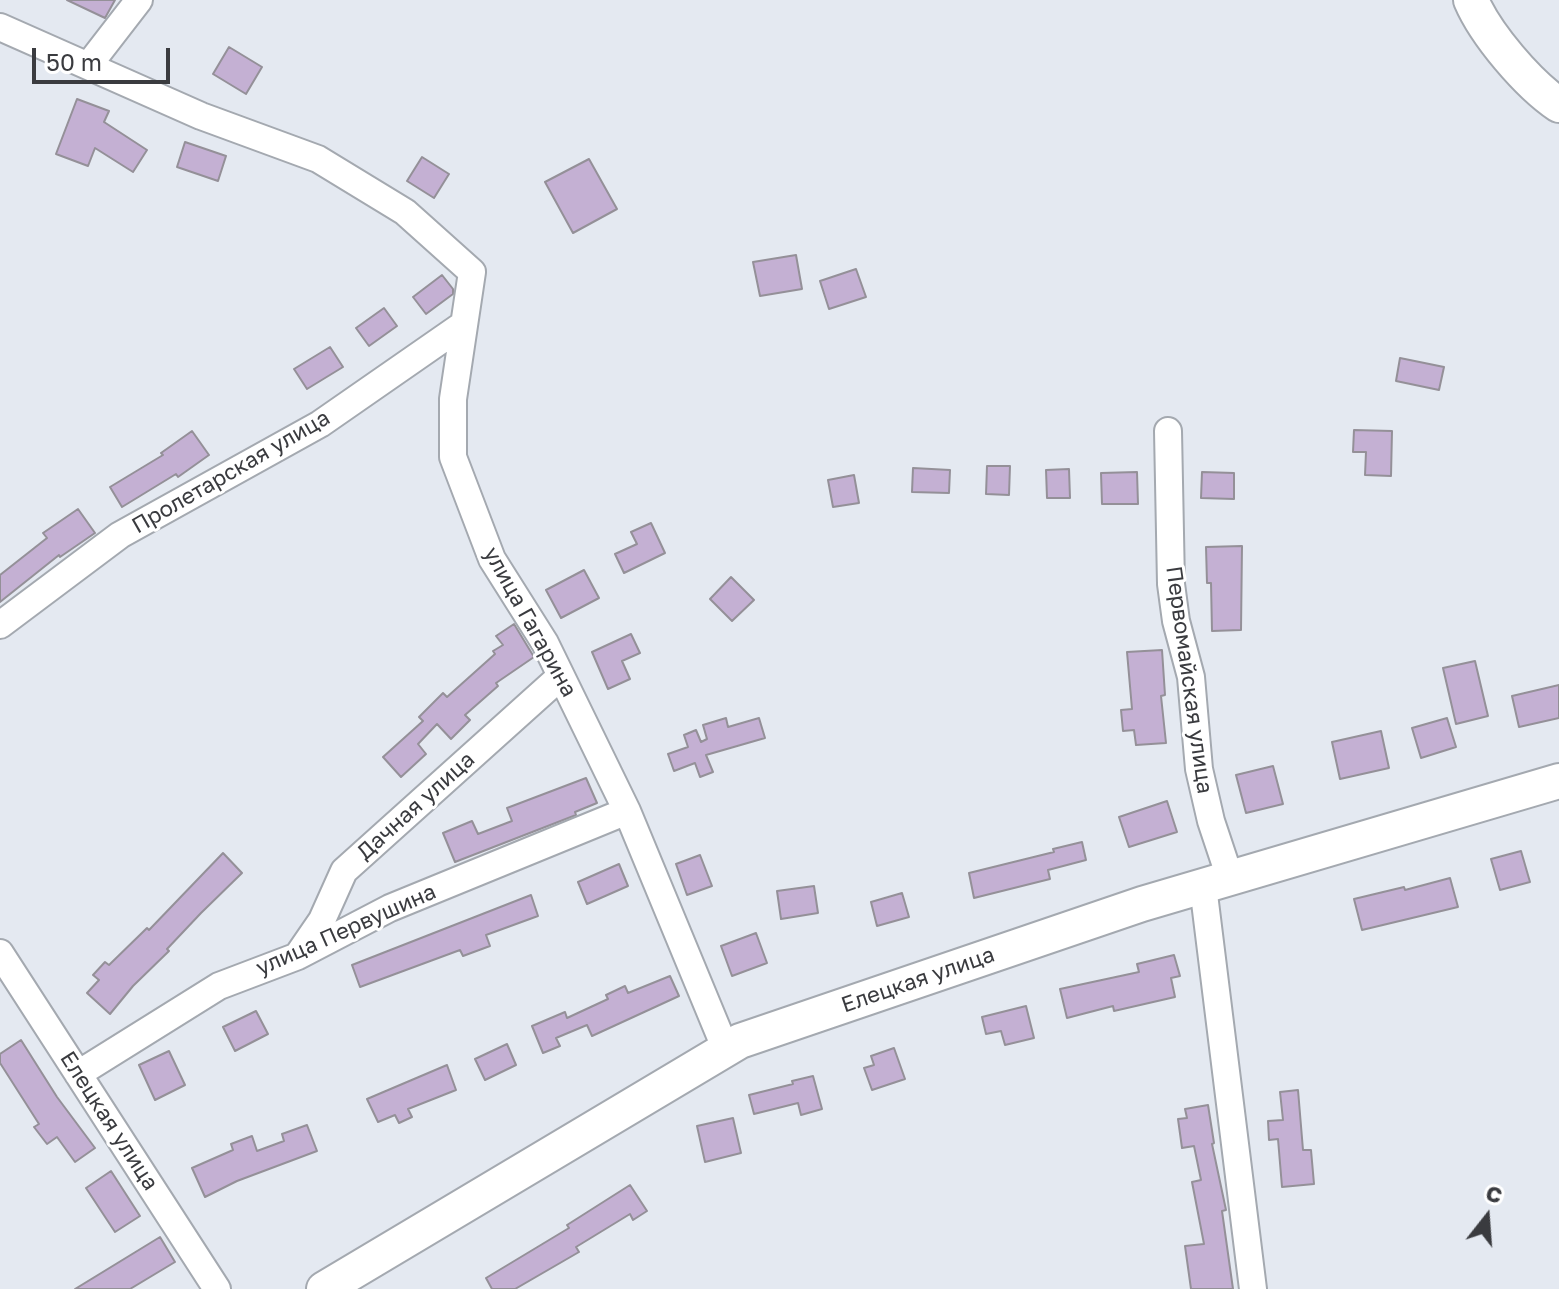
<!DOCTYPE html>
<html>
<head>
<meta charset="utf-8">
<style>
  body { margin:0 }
  #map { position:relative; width:1559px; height:1289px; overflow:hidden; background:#e4e9f1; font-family:"Golos Text",sans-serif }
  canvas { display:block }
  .north { position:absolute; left:1447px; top:1177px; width:80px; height:80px; -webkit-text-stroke:6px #fff; paint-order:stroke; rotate:17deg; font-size:22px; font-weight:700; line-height:32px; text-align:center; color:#3a3b3f }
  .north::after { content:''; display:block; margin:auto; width:28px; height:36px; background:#3a3b3f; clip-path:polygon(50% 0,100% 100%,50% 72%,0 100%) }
  .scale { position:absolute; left:32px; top:48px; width:138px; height:36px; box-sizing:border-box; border:4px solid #3a3b3f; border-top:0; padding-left:10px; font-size:24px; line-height:28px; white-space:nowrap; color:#3a3b3f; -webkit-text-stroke:6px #fff; paint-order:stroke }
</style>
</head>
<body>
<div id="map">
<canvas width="1559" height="1289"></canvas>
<div class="north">С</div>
<div class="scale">50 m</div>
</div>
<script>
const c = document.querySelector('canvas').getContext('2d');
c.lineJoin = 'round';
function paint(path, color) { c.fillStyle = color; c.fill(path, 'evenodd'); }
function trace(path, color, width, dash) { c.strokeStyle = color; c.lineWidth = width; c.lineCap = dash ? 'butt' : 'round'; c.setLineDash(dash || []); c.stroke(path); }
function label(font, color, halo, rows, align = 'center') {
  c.font = font + ' "Golos Text",sans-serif'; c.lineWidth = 6; c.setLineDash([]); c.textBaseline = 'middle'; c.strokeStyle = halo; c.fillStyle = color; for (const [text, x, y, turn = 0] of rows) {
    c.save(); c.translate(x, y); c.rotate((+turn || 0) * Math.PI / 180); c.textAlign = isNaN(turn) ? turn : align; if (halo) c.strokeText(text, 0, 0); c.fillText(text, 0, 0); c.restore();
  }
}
const building = new Path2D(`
  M67,0H115L105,18Z
  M229,47L262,67L246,94L213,74Z
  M77,99L109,111L104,122L147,150L133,172L95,148L88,166L56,154Z
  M185,142L226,156L218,181L177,167Z
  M422,157L449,174L434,198L407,181Z
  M589,159L617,209L573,233L545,182Z
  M796,255L802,289L760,296L753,262Z
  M856,269L866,297L829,309L820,281Z
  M442,275L453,289V294L426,314L413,297Z
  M384,308L397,326L369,346L356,328Z
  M330,347L343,367L307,389L294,369Z
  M1400,358L1444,367L1439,390L1396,381Z
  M1354,430L1392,431L1391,476L1365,475L1366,452H1353Z
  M192,431L209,455L178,477L176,474L122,507L110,487L163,455L161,453Z
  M987,466H1010L1009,495L986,494Z
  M913,468L950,470L949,493L912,492Z
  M1069,469L1070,498H1047L1046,470Z
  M1137,472L1138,504H1102L1101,473Z
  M1202,472L1234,473V499L1201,498Z
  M854,475L859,503L833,507L828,480Z
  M78,509L95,533L60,557L59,555L0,602V575L47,538L43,533Z
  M651,523L665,553L624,573L615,554L637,544L631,532Z
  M1242,546L1241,630L1212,631L1211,583H1207L1206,547Z
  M584,570L599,598L561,618L546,590Z
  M731,577L754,600L732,621L710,599Z
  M514,624L534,657L496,683L498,686L465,715L470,720L451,739L437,724L418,744L426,754L401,777L383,757L423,721L419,717L443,693L447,697L495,654L493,651L503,645L496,636Z
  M631,634L640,653L622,661L630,679L608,689L592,652Z
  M1162,650L1165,695L1161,696L1166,743L1136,745L1134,730L1123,731L1121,710L1132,709L1127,652Z
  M1475,661L1488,716L1456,724L1443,668Z
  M1559,685V718L1519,727L1512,696Z
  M726,718L728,727L759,718L765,738L706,755L713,772L700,777L695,763L674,771L668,754L688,747L684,735L696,730L701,742L707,739L703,725Z
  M1447,718L1456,747L1421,758L1412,728Z
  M1381,731L1389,768L1340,779L1332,742Z
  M1273,766L1283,804L1246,813L1236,775Z
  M586,778L597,803L575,812L576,815L455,862L443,833L472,821L478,834L512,821L507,808Z
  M1167,801L1177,832L1129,847L1119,817Z
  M1082,842L1086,860L1048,870L1050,879L974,898L969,873L1054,852L1053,849Z
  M1521,851L1530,882L1500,890L1491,859Z
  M223,853L242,873L201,913L167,949L169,951L133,986L110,1014L87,993L99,980L93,975L105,962L109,965L147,928L149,930Z
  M700,855L712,886L687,895L676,864Z
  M619,864L628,886L587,904L578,882Z
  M1450,878L1458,907L1362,930L1354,899L1404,887L1405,890Z
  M814,886L818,913L781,919L777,891Z
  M902,893L909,917L877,926L871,902Z
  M531,895L538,916L486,935L490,946L463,956L460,950L360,987L352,965Z
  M756,933L767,963L732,976L721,946Z
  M1174,955L1180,976L1171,978L1175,997L1114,1011L1113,1006L1067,1018L1060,989L1139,972L1137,964Z
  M670,976L679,996L592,1036L587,1025L556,1038L560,1046L543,1053L532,1026L565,1012L567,1018L608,999L606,995L625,986L628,993Z
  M1026,1006L1034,1038L1005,1045L1001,1031L986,1034L982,1017Z
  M256,1011L268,1034L235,1051L223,1027Z
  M21,1040L57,1097L95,1148L75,1162L57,1137L47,1144L34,1127L39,1124L0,1063V1054Z
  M507,1044L516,1065L485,1080L475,1059Z
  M894,1048L905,1079L872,1090L864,1068L874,1065L871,1056Z
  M169,1051L185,1085L155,1100L139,1065Z
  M447,1065L456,1090L408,1109L412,1117L399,1123L395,1115L378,1122L367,1099Z
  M813,1076L822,1109L801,1115L798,1103L754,1114L749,1095L793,1084L792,1081Z
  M1298,1090L1303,1150H1311L1314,1184L1282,1187L1278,1139L1269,1140L1268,1121L1283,1120L1280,1092Z
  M1208,1105L1214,1143L1212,1144L1226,1210L1222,1211L1233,1289H1191L1185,1246L1204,1244L1192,1182L1201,1180L1194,1146L1182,1148L1178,1119L1187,1118L1185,1109Z
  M733,1118L741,1153L705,1162L697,1126Z
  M307,1125L317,1151L237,1181L205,1197L192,1168L233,1150L231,1144L252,1136L257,1151L284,1141L282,1134Z
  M111,1171L140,1216L115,1232L86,1188Z
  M630,1185L647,1211L633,1220L630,1214L576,1247L579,1252L515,1289H492L486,1278L569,1228L567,1225Z
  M160,1237L175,1262L130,1289H75Z`);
paint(building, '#c4b0d3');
trace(building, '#949098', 2);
const minor = new Path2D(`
  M0,27L201,116L318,159L405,212L472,272L453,399V457L492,559L545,643L627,811L726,1050
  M88,66L139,0
  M1168,431L1171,584L1176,621L1191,677L1199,769L1211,821L1230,878
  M0,625L120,535L320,424L464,324
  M1203,886L1253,1289
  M300,952L322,920L344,871L561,676
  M0,953L217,1289
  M78,1074L219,986L298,956L390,908L627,811`);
const major = new Path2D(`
  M1471,0C1486,35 1528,84 1559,105
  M324,1289L740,1041L1142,904L1559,781`);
trace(minor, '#a4a9b0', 30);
trace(major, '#a4a9b0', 38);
trace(minor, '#fff', 26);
trace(major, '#fff', 34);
label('22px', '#3a3b3f', '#fff', [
  ["Пролетарская улица",231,472,-30],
  ["улица Гагарина",530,622,61],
  ["Первомайская улица",1189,680,82],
  ["Дачная улица",416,806,-42],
  ["улица Первушина",346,930,-24],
  ["Елецкая улица",918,980,-19],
  ["Елецкая улица",109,1121,57]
]);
</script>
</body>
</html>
